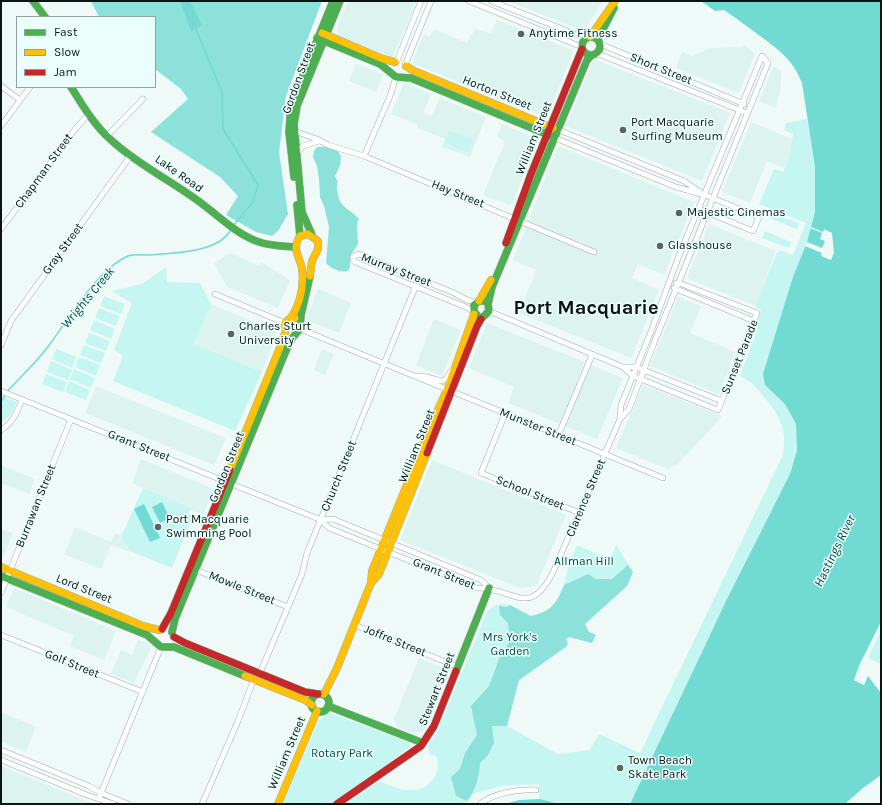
<!DOCTYPE html>
<html>
<head>
<meta charset="utf-8">
<style>
  body { margin:0 }
  #map { position:relative; width:882px; height:805px; overflow:hidden; background:#effaf8; font-family:Karla,sans-serif }
  canvas { display:block }
  .frame { position:absolute; inset:0; border:2px solid #0b1413; pointer-events:none }
  .legend { position:absolute; left:16px; top:16px; width:140px; height:72px; box-sizing:border-box; background:#eafffc; border:1px solid #91a19f; margin:0; padding:5px 7px; list-style:none; font-size:12px; color:#0b1413 }
  .legend li { display:flex; align-items:center; gap:8px; height:20px }
  .legend b { width:20px; border:1px solid #91a19f }
</style>
</head>
<body>
<div id="map">
<canvas width="882" height="805"></canvas>
<div class="frame"></div>
<ul class="legend">
<li><b style="height:5px;background:#4caf50"></b>Fast</li>
<li><b style="height:5px;background:#ffc107"></b>Slow</li>
<li><b style="height:5px;background:#c62828"></b>Jam</li>
</ul>
</div>
<script>
const c = document.querySelector('canvas').getContext('2d');
c.lineJoin = 'round';
function paint(path, color) { c.fillStyle = color; c.fill(path, 'evenodd'); }
function trace(path, color, width, dash) { c.strokeStyle = color; c.lineWidth = width; c.lineCap = dash ? 'butt' : 'round'; c.setLineDash(dash || []); c.stroke(path); }
function label(font, color, halo, rows, align = 'center') {
  c.font = font + ' Karla,sans-serif'; c.lineWidth = 3; c.setLineDash([]); c.textBaseline = 'middle'; c.strokeStyle = halo; c.fillStyle = color; for (const [text, x, y, turn = 0] of rows) {
    c.save(); c.translate(x, y); c.rotate((+turn || 0) * Math.PI / 180); c.textAlign = isNaN(turn) ? turn : align; if (halo) c.strokeText(text, 0, 0); c.fillText(text, 0, 0); c.restore();
  }
}
paint(new Path2D(`
  M348,1H417L393,56L391,57L338,35L337,29Z
  M508,1H603L585,29L581,30Z
  M497,20L572,50L573,52L547,117L412,63L423,36L426,35L430,37L433,29L467,43L470,35H472L475,28L491,34Z
  M744,45L755,54L739,93L676,68L682,52L692,56L710,48L741,47Z
  M596,60L730,113L702,181L566,126L593,61Z
  M356,63L383,75L376,92L349,81Z
  M773,67L781,70V86L776,108L759,101Z
  M404,83L431,94L423,113L432,116L440,98L486,117L470,157L442,147L445,139L417,128L418,125L391,114Z
  M751,122L792,139L790,154L784,168L767,161L750,203L722,192Z
  M500,123L538,139L512,204L509,205L483,195L505,142L497,136L502,126L499,125Z
  M558,146L694,202L664,275L638,264L632,278L659,290L631,358L519,313L536,270L513,260Z
  M709,224L776,251L756,306L687,278Z
  M231,253L258,266L261,262L290,280L278,308L227,287L214,263Z
  M318,289L351,303L339,333L306,320Z
  M678,297L701,306L690,333L736,352L719,394L650,366Z
  M211,304L274,330L276,336L262,372L194,344Z
  M434,319L461,330L442,376L416,365Z
  M487,323L585,362L560,424L508,403L514,387L469,368Z
  M322,349L334,354L325,375L314,370Z
  M590,365L623,378L597,439L565,426Z
  M643,385L722,416L720,419L678,464L668,469L616,448Z
  M96,386L226,438L214,465L85,413Z
  M141,459L214,489L203,515L190,510L191,508L132,483Z
  M432,460L566,515L536,586L520,588L400,540Z
  M1,465L35,479L29,494L1,483Z
  M75,527L111,542L115,533L134,541L130,552L111,545L101,569L64,554Z
  M1,529L13,533L2,560H1Z
  M14,588L116,631L104,660L70,646L74,636L6,607Z
  M138,640L148,643L150,645V650L134,683L111,674L121,650L132,655Z
  M419,658L448,670L425,730L414,734L397,727L394,719Z
  M1,712L36,727L26,752L1,742Z
  M1,766L94,804H1Z`), '#dcf3f0');
paint(new Path2D(`
  M807,119L815,167V212L807,242L793,277L777,396L785,404L796,424L797,450L790,474L727,599L630,804H559L540,799L539,796V784L501,786L473,794L466,804H346L379,781C399,790 422,798 435,776C439,769 439,761 435,755L431,756C425,745 429,743 436,735L487,612C503,595 514,609 531,616L544,613L557,601L564,585L569,563L577,545L610,559L616,545L633,572L627,586L585,624L589,632L596,635L592,643L569,637L566,639L567,645L519,680L507,726L558,754L590,750L599,734L640,753L782,457C788,431 781,418 765,398C757,388 751,381 740,376L758,328L755,325L761,310L755,307L777,252L779,253L780,250L793,255L806,223L759,204L774,169L783,172L790,154L793,134L784,130L786,123Z
  M449,131H450L473,139L468,152L444,143Z
  M772,213L799,223L797,229L769,218Z
  M765,231L791,242L789,248L762,238Z
  M166,267L167,282L200,283L211,304L194,344L262,372L235,431L113,381L123,356L114,350L132,303L111,291L142,284Z
  M104,296L125,304L121,314L100,306Z
  M99,308L120,316L116,326L95,318Z
  M94,320L115,329L111,339L90,330Z
  M89,333L110,341L106,351L85,343Z
  M84,345L105,353L101,363L80,355Z
  M56,349L77,357L72,368L52,359Z
  M79,357L100,365L96,376L75,367Z
  M51,361L72,370L68,380L47,372Z
  M74,369L95,378L91,388L70,379Z
  M46,374L67,382L63,392L42,384Z
  M69,381L90,390L86,400L65,392Z
  M1,396L17,402L9,417L1,422Z
  M143,488L191,508L188,514L193,516L172,568L132,552L121,537Z
  M881,630V664L868,658Z
  M330,713L406,741L409,743L411,746L372,776L331,804H282L319,720L323,716Z`), '#c6f6f1');
paint(new Path2D(`
  M91,1H322L286,96L279,152L288,214L278,231L272,236L256,232L226,215L238,196L220,177L151,132L188,99L181,89L155,69V17H99Z
  M317,147C341,146 347,155 335,176L338,182C336,187 337,189 338,195C341,209 351,209 359,219L357,223L358,244L350,256V267L348,271C341,273 331,269 326,263L329,227L324,206L320,197L319,179L317,166L313,157L314,151Z
  M628,565L633,572L627,586L585,624L589,632L596,635L592,643L569,637L566,639L568,644L566,647L519,680L507,726H492L494,743L488,755L480,763C479,777 476,790 467,801L456,796L451,777L460,769L465,753L477,735L471,706L489,686L499,659L510,641L508,623L500,615L499,606L507,607L510,605L531,616C552,611 556,604 564,585L588,574L596,579H612Z`), '#8ce2db');
paint(new Path2D(`
  M180,1H190L202,25L191,31Z
  M701,1H881V622L860,664L854,680L864,685L868,676L881,693V775L863,788L845,804H630L727,599L790,474L797,450L796,424L785,404L765,385L763,374L793,277L807,242L815,212V167L802,83C794,63 784,54 767,41C752,30 739,20 724,10L715,11Z
  M162,502L170,518L160,523L152,507Z
  M144,504L160,538L150,542L134,509Z
  M540,799L559,804H505L519,800Z`), '#70dad3');
paint(new Path2D(`
  M811,227L823,232L824,229L832,233L834,253L831,260L821,256L822,253L805,246L807,242L822,248L825,241L820,239L822,233L810,228Z
  M881,622V627L862,665L857,679L863,682L866,675L868,674L864,685L854,680L860,664Z`), '#effaf8');
trace(new Path2D(`
  M195,27L222,92L223,129L258,185L253,202L233,226
  M7,392C21,376 38,361 50,344C69,318 98,269 128,256C133,254 143,255 149,255C172,253 217,253 230,231
  M1,402L5,395`), '#70dad3', 1.5);
const street = new Path2D(`
  M469,1L582,47
  M491,1L580,36L588,37
  M600,43L605,46L744,104
  M596,55H601L747,113
  M397,61L421,1
  M405,65L431,1
  M1,86L20,100
  M1,126L30,87
  M559,130L684,181L700,192
  M294,131L317,139L328,145L364,156L594,252
  M107,136L143,99
  M555,138L676,187L705,195L759,217L753,231L699,209
  M296,154L303,146L319,141
  M364,156L390,96L396,77
  M1,229L77,127L88,115
  M674,288L754,321
  M215,294L285,323
  M489,311L623,367L633,376L718,410L757,313L679,283H676
  M474,312L466,307L355,262L353,260V257L356,255L359,254L454,293L467,300L476,302
  M300,329L663,478
  M1,345L11,321L131,155
  M623,367H636L722,401
  M419,376L427,377L441,381L446,379L451,371
  M1,391L321,520L333,519L481,580L489,588
  M505,414L481,473L580,513
  M1,430C13,423 17,412 22,400
  M558,436L592,355
  M321,520L329,528L477,588C515,588 530,620 554,570L620,419L621,405L650,334L680,253L762,56L768,63L654,343L629,409L620,419
  M196,570L288,607
  M1,593L71,419
  M355,625L458,667
  M1,635L143,692
  M260,673L302,574L307,553L419,278
  M1,750L89,786L101,793L128,804
  M1,760L87,795L114,804
  M99,798L161,647
  M202,804L238,721L254,679
  M480,804C493,793 519,789 536,790`);
const fast = new Path2D(`
  M33,1L45,17
  M582 46a9 9 0 1 1 18 0a9 9 0 1 1-18 0Z
  M317,38L380,64L396,77L411,78L551,136
  M598,39L614,8
  M71,87C83,106 94,125 111,140C138,165 172,181 201,203C220,217 236,234 259,242C270,246 283,246 295,247
  M294,177L289,132L291,105L333,1
  M297,205L300,236
  M312,235L302,212L294,124L297,106L340,1
  M477,315L474,312V305L479,301H484
  M481,319L489,311L488,304L492,287L587,60L591,56
  M1,576L147,635L161,647H174L245,676
  M172,632L175,619L288,346L293,337L300,329L301,315L310,276
  M456,671L489,588
  M311 703a9 9 0 1 1 18 0a9 9 0 1 1-18 0Z
  M328,706L423,743`);
const slow = new Path2D(`
  M322,33L383,59L395,62
  M590,37L615,1
  M406,66L414,71L553,128
  M479,301L491,280
  M291,318C300,304 304,286 302,269C300,255 291,251 300,236L308,234L318,241V249L312,261L310,276
  M230,470L281,345L286,330L285,323L289,319L295,318
  M1,567L143,626L159,630
  M371,583L372,571L431,425L447,390L474,314
  M245,676L305,700L312,705
  M324,694L337,668L371,583L379,574L427,453
  M278,804L317,711`);
const jam = new Path2D(`
  M506,243L531,174L582,49
  M427,453L477,326L481,319
  M162,629L171,613L230,470
  M174,637L185,643L305,692L318,694
  M337,804L421,746L434,726L456,671`);
trace(street, '#a2acaa', 6);
trace(fast, '#a2acaa', 8);
trace(slow, '#a2acaa', 8);
trace(jam, '#a2acaa', 8);
trace(street, '#fdfefe', 5);
trace(fast, '#4caf50', 7);
trace(slow, '#ffc107', 7);
trace(jam, '#c62828', 7);
for (const [x, y, r, color] of [
  [521,34,4,"#5b6463"],
  [623,130,4,"#5b6463"],
  [679,213,4,"#5b6463"],
  [660,246,4,"#5b6463"],
  [231,334,4,"#5b6463"],
  [158,527,4,"#5b6463"],
  [620,768,4,"#5b6463"]
]) { const dot = new Path2D(); dot.arc(x, y, r, 0, 2 * Math.PI); c.fillStyle = color; c.fill(dot); trace(dot, '#eafffc', 1.5); }
label('12px', '#0b1413', '#eafffc', [
  ["Anytime Fitness",529,34],
  ["Port Macquarie",631,123],
  ["Surfing Museum",631,137],
  ["Majestic Cinemas",687,213],
  ["Glasshouse",668,246],
  ["Charles Sturt",239,327],
  ["University",239,341],
  ["Port Macquarie",166,520],
  ["Swimming Pool",166,534],
  ["Town Beach",628,761],
  ["Skate Park",628,775]
], 'left');
label('12px', '#0b1413', '#eafffc', [
  ["Short Street",661,69,22],
  ["Gordon Street",299,78,-70],
  ["Horton Street",497,93,22],
  ["William Street",534,138,-68],
  ["Chapman Street",44,171,-54],
  ["Lake Road",179,174,35],
  ["Hay Street",458,194,22],
  ["Gray Street",63,249,-54],
  ["Murray Street",396,270,21],
  ["Sunset Parade",740,357,-68],
  ["Munster Street",538,427,22],
  ["Grant Street",139,446,22],
  ["William Street",417,446,-68],
  ["Gordon Street",227,467,-68],
  ["Church Street",339,476,-68],
  ["School Street",530,493,22],
  ["Clarence Street",586,498,-67],
  ["Burrawan Street",36,506,-68],
  ["Grant Street",444,574,22],
  ["Mowle Street",242,588,22],
  ["Lord Street",84,589,22],
  ["Joffre Street",395,641,22],
  ["Golf Street",72,664,22],
  ["Stewart Street",437,689,-68],
  ["William Street",287,753,-67]
]);
label('12px', '#064844', '#eafffc', [
  ["Allman Hill",584,562],
  ["Mrs York's",510,638],
  ["Garden",510,652],
  ["Rotary Park",342,754]
]);
label('italic 13px', '#024642', '#eafffc', [
  ["Wrights Creek",88,298,-50],
  ["Hastings River",835,551,-64]
]);
label('bold 20px', '#0b1413', '#eafffc', [
  ["Port Macquarie",586,308]
]);
</script>
</body>
</html>
